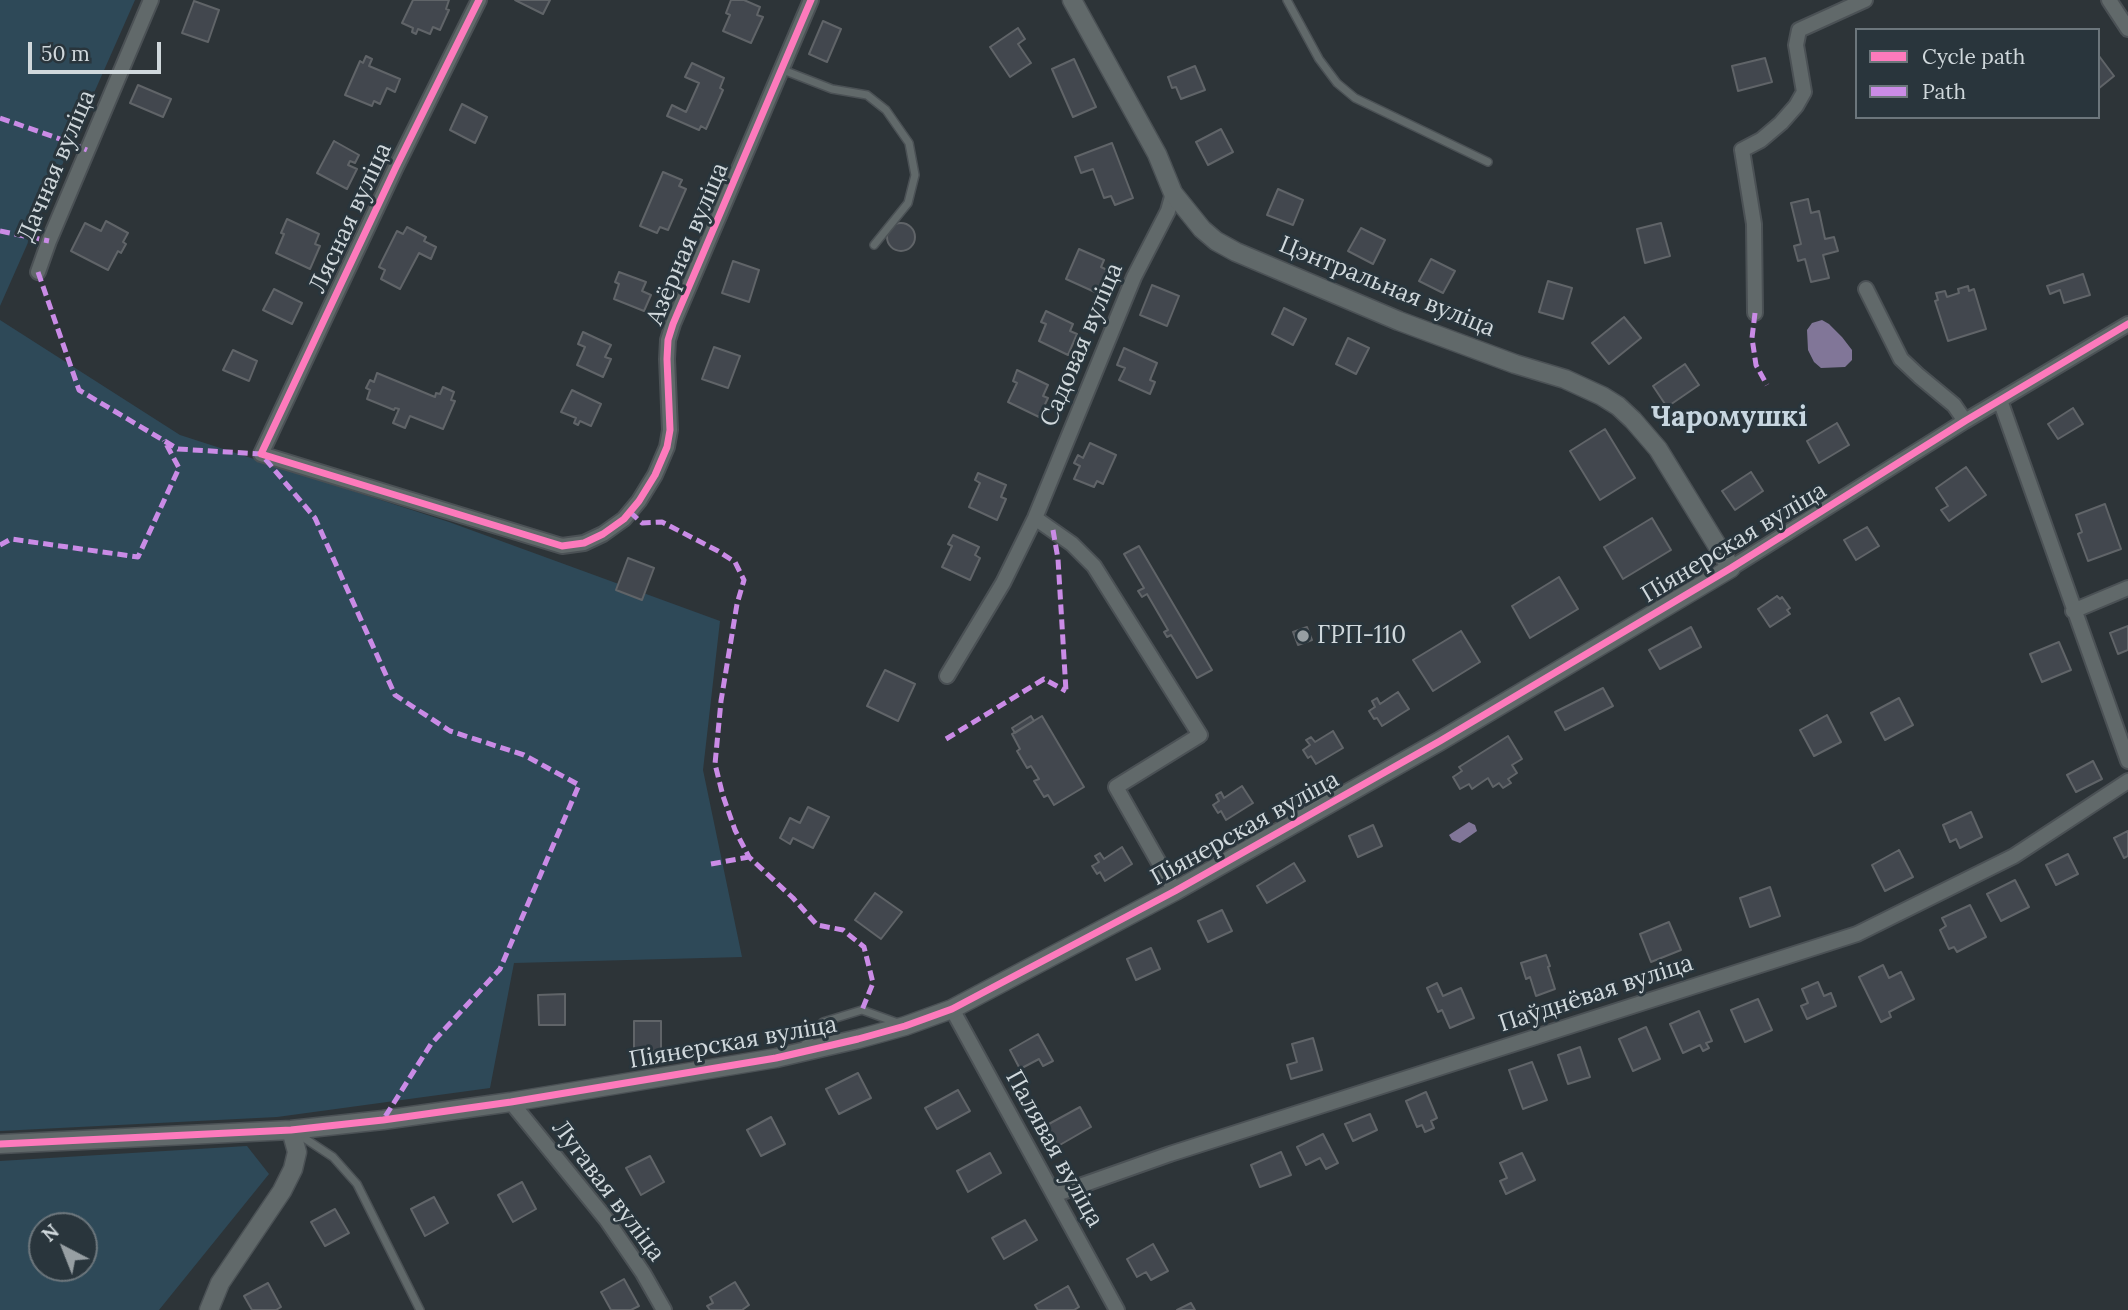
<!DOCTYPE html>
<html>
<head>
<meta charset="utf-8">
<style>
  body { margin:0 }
  #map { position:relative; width:2128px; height:1310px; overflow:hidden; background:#2d3438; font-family:Lora,serif }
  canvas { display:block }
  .legend { position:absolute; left:1855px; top:28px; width:245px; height:91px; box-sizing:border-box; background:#29353c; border:2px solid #6c767c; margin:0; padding:9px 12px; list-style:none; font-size:21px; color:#d0d8dc }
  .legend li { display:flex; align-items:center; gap:14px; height:35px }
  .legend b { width:35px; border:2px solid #6c767c }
  .north { position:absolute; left:28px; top:1212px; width:70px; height:70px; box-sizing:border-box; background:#29353c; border:2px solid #6c767c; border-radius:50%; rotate:318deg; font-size:19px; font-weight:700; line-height:28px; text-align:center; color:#d0d8dc }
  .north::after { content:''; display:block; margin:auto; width:24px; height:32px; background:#979fa3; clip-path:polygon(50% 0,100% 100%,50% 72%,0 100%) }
  .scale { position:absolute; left:28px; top:42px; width:133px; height:32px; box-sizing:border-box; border:4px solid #d0d8dc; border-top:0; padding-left:9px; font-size:21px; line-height:24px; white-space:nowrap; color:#d0d8dc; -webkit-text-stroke:5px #29353c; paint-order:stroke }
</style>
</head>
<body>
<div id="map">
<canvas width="2128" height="1310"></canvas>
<ul class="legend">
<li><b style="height:9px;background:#fd7abc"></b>Cycle path</li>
<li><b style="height:9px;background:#ca8be6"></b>Path</li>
</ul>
<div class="north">N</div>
<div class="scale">50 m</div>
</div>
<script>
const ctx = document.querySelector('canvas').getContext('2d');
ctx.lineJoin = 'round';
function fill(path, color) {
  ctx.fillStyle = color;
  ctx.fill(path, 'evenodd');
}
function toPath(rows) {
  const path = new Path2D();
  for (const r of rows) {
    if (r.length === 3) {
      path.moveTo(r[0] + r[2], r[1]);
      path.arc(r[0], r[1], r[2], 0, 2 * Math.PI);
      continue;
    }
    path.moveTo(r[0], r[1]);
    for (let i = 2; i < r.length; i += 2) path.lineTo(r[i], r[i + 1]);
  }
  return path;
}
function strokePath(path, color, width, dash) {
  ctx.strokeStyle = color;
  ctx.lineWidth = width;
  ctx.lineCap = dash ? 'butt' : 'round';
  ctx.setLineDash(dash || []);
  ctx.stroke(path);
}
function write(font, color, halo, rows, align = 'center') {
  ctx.font = font + ' Lora,serif';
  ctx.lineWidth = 6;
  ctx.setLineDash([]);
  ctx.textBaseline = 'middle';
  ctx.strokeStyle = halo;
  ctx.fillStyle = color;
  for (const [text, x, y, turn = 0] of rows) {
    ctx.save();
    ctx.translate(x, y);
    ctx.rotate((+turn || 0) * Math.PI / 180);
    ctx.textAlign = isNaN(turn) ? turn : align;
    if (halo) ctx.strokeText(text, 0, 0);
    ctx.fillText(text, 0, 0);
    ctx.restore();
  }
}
fill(toPath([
  [0,0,135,0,0,306],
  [0,320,180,435,449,522,720,621,703,770,742,957,514,963,490,1088,277,1117,0,1131],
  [247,1146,269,1174,159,1310,0,1310,0,1161],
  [84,1226,84,1268,42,1268,42,1226]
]), '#2e4958');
fill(toPath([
  [1822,320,1829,324,1842,337,1852,350,1852,360,1845,367,1821,368,1814,362,1808,350,1807,330,1812,323],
  [1469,822,1475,825,1477,831,1460,843,1452,840,1449,835]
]), '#817698');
const building = toPath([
  [413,0,449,0,446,9,449,10,440,30,433,27,430,34,418,29,416,34,412,32,413,28,402,23,413,0],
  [515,0,550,0,543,14,515,0],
  [731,0,744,0,760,7,757,15,763,17,751,43,723,31,730,15,726,13,731,0],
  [194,1,219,10,208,42,182,33,194,1],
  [823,21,841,29,827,62,809,54,823,21],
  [1018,28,1025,39,1018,44,1031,63,1010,77,990,47,1018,28],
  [366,56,372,59,369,66,400,79,395,92,387,88,380,104,374,101,372,106,345,95,360,61,363,63,366,56],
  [2099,56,2114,76,2098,89,2098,57,2099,56],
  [1765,58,1772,82,1738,91,1732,66,1765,58],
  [1074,59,1096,107,1073,117,1052,69,1074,59],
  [692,63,724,78,720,88,723,90,706,129,701,126,699,130,667,116,672,105,686,112,699,83,685,77,692,63],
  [1195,66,1205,90,1181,99,1176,87,1172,88,1168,77,1195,66],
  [138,85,171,99,163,117,130,103,138,85],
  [462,104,487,117,475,143,450,130,462,104],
  [1221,129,1233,152,1208,165,1196,142,1221,129],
  [334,141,359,155,355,163,350,161,348,165,357,169,347,189,317,173,334,141],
  [1112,143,1133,198,1115,205,1111,196,1104,198,1093,169,1081,173,1075,157,1112,143],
  [663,172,682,180,679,186,686,189,668,230,660,227,657,233,640,226,663,172],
  [1278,189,1303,200,1293,225,1267,215,1278,189],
  [1808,199,1811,213,1819,211,1825,239,1834,237,1838,251,1823,255,1829,278,1811,282,1805,259,1798,261,1794,246,1801,244,1791,203,1808,199],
  [287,219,319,234,315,244,320,246,310,269,276,253,284,234,281,233,287,219],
  [106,221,128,233,123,242,126,244,121,253,118,251,108,270,71,251,85,223,101,231,106,221],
  [1661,223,1670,256,1645,263,1637,229,1661,223],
  [901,237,14],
  [407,227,426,237,424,241,436,247,431,259,419,253,400,289,381,279,385,270,379,267,397,231,403,234,407,227],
  [1361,228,1385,240,1373,264,1348,251,1361,228],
  [1079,249,1104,260,1101,267,1107,270,1097,293,1066,279,1079,249],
  [1431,259,1455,271,1443,293,1419,281,1431,259],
  [733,261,759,270,749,302,722,293,733,261],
  [619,272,646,282,642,291,651,295,644,311,614,299,619,284,615,282,619,272],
  [2083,274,2090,295,2064,303,2060,290,2050,294,2047,286,2083,274],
  [1548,281,1572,288,1563,319,1539,312,1548,281],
  [1152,285,1179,296,1167,326,1140,315,1152,285],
  [1968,286,1969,291,1974,289,1986,329,1948,341,1935,301,1938,300,1936,293,1945,291,1947,297,1959,293,1958,289,1968,286],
  [274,289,302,303,292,324,263,310,274,289],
  [1284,308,1306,319,1293,345,1272,334,1284,308],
  [1046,311,1073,324,1070,331,1077,334,1068,355,1039,341,1046,324,1041,322,1046,311],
  [1624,317,1641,338,1609,364,1592,343,1624,317],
  [583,332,611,345,605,357,611,359,603,377,577,365,585,347,578,344,583,332],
  [1348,338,1369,348,1356,374,1336,364,1348,338],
  [714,347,740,356,728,388,702,379,714,347],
  [1124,348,1157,363,1150,380,1155,382,1150,394,1119,380,1125,368,1117,365,1124,348],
  [233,350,257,361,249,381,223,370,233,350],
  [1685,364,1699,385,1667,407,1653,386,1685,364],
  [1017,370,1048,385,1043,396,1048,398,1039,417,1008,402,1017,383,1013,381,1017,370],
  [377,373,435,397,436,393,440,394,443,387,454,392,451,400,455,401,443,429,410,416,405,428,393,423,399,409,395,408,394,410,367,399,370,390,366,388,370,380,374,382,377,373],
  [572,390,601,404,591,426,580,421,578,425,574,423,576,418,561,412,572,390],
  [2073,408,2083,424,2058,439,2048,424,2073,408],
  [1837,423,1849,445,1819,463,1807,441,1837,423],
  [1605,429,1635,478,1600,500,1570,451,1605,429],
  [1090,443,1116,455,1103,484,1097,481,1094,487,1074,479,1080,466,1074,463,1078,455,1083,458,1090,443],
  [1966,467,1986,495,1949,521,1941,510,1948,506,1936,488,1966,467],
  [1751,472,1763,491,1735,510,1722,491,1751,472],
  [978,473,1006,485,1001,497,1006,499,997,520,969,507,980,483,975,480,978,473],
  [2105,504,2121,549,2088,561,2078,534,2082,532,2076,515,2105,504],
  [1652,518,1671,550,1623,579,1604,547,1652,518],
  [1867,527,1879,546,1856,560,1844,540,1867,527],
  [953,535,979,547,975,555,980,558,970,580,942,567,952,546,948,544,953,535],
  [1139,546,1212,670,1197,678,1171,635,1167,637,1164,632,1168,630,1147,594,1142,597,1138,591,1144,588,1124,554,1139,546],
  [628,558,654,568,642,600,616,590,628,558],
  [1559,577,1578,609,1530,638,1512,606,1559,577],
  [1777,596,1780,599,1782,597,1790,608,1787,610,1790,614,1770,627,1758,609,1777,596],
  [2128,626,2128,650,2118,654,2110,633,2128,626],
  [1307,627,1312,640,1298,645,1293,632,1307,627],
  [1691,627,1701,647,1660,669,1649,650,1691,627],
  [1461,631,1480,662,1433,691,1413,660,1461,631],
  [2059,642,2071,670,2042,682,2030,654,2059,642],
  [885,670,915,684,898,721,867,706,885,670],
  [1603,688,1613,706,1565,730,1555,712,1603,688],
  [1398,692,1409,709,1382,726,1377,718,1374,719,1369,711,1375,707,1372,701,1377,698,1380,704,1398,692],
  [1899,698,1913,725,1885,740,1871,713,1899,698],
  [1827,715,1841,742,1814,756,1800,730,1827,715],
  [1031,716,1034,721,1015,733,1012,728,1031,716],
  [1042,716,1084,787,1054,805,1048,795,1044,797,1034,781,1039,779,1031,766,1027,768,1017,751,1020,749,1012,734,1042,716],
  [1333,731,1343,748,1316,764,1311,756,1308,758,1303,750,1310,745,1306,740,1311,737,1315,742,1333,731],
  [1508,736,1522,759,1512,765,1517,773,1508,779,1511,783,1503,788,1499,783,1493,787,1488,778,1472,789,1469,784,1460,789,1453,777,1462,771,1459,767,1508,736],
  [2093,761,2102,779,2076,792,2067,775,2093,761],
  [1242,786,1253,803,1226,820,1221,811,1218,813,1213,805,1219,801,1216,795,1221,792,1224,798,1242,786],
  [808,807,829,817,813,848,793,838,790,844,780,838,790,818,800,823,808,807],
  [1971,812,1982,837,1960,848,1956,839,1950,842,1943,825,1971,812],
  [1373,825,1382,846,1358,857,1349,836,1373,825],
  [2128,831,2128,856,2124,858,2114,838,2128,831],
  [1122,847,1132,864,1105,881,1100,872,1097,874,1092,866,1099,862,1095,856,1100,853,1104,859,1122,847],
  [1899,850,1913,877,1885,891,1872,865,1899,850],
  [2068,854,2078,874,2056,885,2046,865,2068,854],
  [1294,863,1305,881,1267,903,1257,886,1294,863],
  [2015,880,2029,907,2001,921,1987,894,2015,880],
  [1770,887,1780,916,1750,927,1740,898,1770,887],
  [875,893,902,912,881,939,855,920,875,893],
  [1970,905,1986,937,1957,952,1954,947,1949,949,1940,930,1946,926,1942,918,1970,905],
  [1222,910,1232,931,1208,942,1198,921,1222,910],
  [1669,922,1681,950,1651,962,1640,934,1669,922],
  [1151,948,1160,969,1136,980,1127,959,1151,948],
  [1546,955,1550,966,1548,967,1555,989,1536,996,1530,977,1526,979,1521,963,1546,955],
  [1883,965,1889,978,1901,972,1914,999,1889,1012,1891,1017,1881,1022,1859,977,1883,965],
  [1818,982,1824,996,1831,993,1836,1006,1807,1019,1801,1006,1808,1003,1802,989,1818,982],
  [1437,983,1443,996,1461,988,1474,1018,1450,1028,1442,1010,1438,1012,1427,988,1437,983],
  [565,994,565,1025,539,1025,538,995,565,994],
  [1758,999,1772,1030,1745,1042,1731,1010,1758,999],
  [1699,1011,1712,1041,1706,1043,1709,1048,1703,1051,1700,1045,1683,1053,1670,1024,1699,1011],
  [634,1021,661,1021,661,1051,634,1052,634,1021],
  [1646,1027,1660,1059,1633,1071,1619,1039,1646,1027],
  [1038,1034,1053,1061,1043,1066,1039,1059,1020,1069,1010,1050,1038,1034],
  [1313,1038,1322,1070,1291,1079,1287,1065,1297,1062,1292,1044,1313,1038],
  [1580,1047,1590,1077,1568,1084,1558,1055,1580,1047],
  [1532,1062,1547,1100,1523,1109,1509,1070,1532,1062],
  [858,1073,871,1098,839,1114,826,1089,858,1073],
  [958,1090,970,1111,937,1129,925,1108,958,1090],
  [1426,1092,1437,1118,1431,1121,1434,1128,1425,1132,1422,1125,1417,1127,1406,1101,1426,1092],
  [1080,1107,1091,1127,1058,1146,1047,1125,1080,1107],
  [1370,1114,1377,1130,1353,1141,1345,1124,1370,1114],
  [771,1117,785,1144,761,1156,747,1130,771,1117],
  [1323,1134,1338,1163,1326,1169,1320,1158,1306,1165,1297,1147,1323,1134],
  [1281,1152,1291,1175,1260,1187,1251,1165,1281,1152],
  [990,1153,1001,1173,968,1192,957,1171,990,1153],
  [1522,1153,1535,1180,1506,1194,1500,1181,1507,1178,1500,1163,1522,1153],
  [650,1156,664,1182,641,1195,626,1168,650,1156],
  [522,1182,536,1209,513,1222,498,1195,522,1182],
  [434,1197,448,1223,425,1236,411,1209,434,1197],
  [335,1209,349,1233,325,1246,311,1222,335,1209],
  [1025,1220,1037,1240,1004,1259,992,1238,1025,1220],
  [1153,1244,1168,1271,1151,1280,1146,1272,1137,1277,1127,1259,1153,1244],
  [624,1279,639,1306,631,1310,611,1310,601,1292,624,1279],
  [735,1282,749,1305,742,1310,710,1310,707,1306,713,1303,710,1297,735,1282],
  [268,1283,281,1307,276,1310,252,1310,244,1296,268,1283],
  [1068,1286,1079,1307,1074,1310,1038,1310,1035,1305,1068,1286],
  [1191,1303,1195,1310,1177,1310,1191,1303]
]);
fill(building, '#42474e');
strokePath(building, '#606468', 2);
const service = toPath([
  [1287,0,1319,59,1337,83,1355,98,1488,162],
  [783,70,832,89,867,95,886,110,909,143,915,175,908,203,874,245],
  [801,1049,823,1022,862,1010,898,1023],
  [295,1132,333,1157,357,1184,420,1310]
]);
const minor = toPath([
  [479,0,396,167,261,454,562,546,584,543,603,534,624,519,639,501,655,475,667,447,670,430,667,359,668,340,673,324,811,0],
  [2109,0,2128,29],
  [38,272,49,241,151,0],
  [1866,289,1901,359,1919,376,1954,405,1965,421],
  [1755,313,1754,224,1742,150,1761,140,1781,123,1796,106,1804,92,1796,45,1799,30,1865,0],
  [2000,400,2128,761],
  [1035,518,1072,544,1094,566,1200,735,1116,787,1175,891],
  [1731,568,1965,421,2128,324],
  [2073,611,2128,588],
  [947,676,1003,583,1035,518,1134,277,1168,211,1173,193],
  [952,1009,1117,1310],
  [511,1102,606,1219,643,1273,664,1310],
  [1054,1195,1170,1154,1857,934,2014,856,2128,781]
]);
const tertiary = toPath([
  [0,1144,291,1130,383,1120,511,1102,776,1058,858,1039,905,1026,952,1009,1175,891,1440,741,1731,568,1658,449,1633,420,1618,406,1602,396,1565,379,1515,364,1399,321,1236,252,1216,241,1202,229,1173,193,1157,154,1072,0],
  [209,1310,220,1283,282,1191,293,1169,297,1152,291,1130]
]);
strokePath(service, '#4b5155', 10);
strokePath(minor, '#4b5155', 18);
strokePath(tertiary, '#4b5155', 21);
strokePath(service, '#61696a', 7);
strokePath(minor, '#61696a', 14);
strokePath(tertiary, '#61696a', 18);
strokePath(toPath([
  [0,118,63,140,87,150],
  [0,231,49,241],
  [38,272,79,390,178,449,261,454,315,518,395,695,450,731,524,755,579,785,500,969,431,1044,383,1120],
  [1755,313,1752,338,1756,365,1767,385],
  [630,512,642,523,662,522,718,551,735,562,744,580,737,604,721,701,715,764,723,796,735,830,749,857,793,898,817,925,843,930,864,947,873,983,862,1010],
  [1053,530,1058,559,1066,691],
  [0,545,11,539,138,557,179,468,164,440],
  [946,739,1044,679,1066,691],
  [711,864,749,857]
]), '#ca8be6', 5, [10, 5]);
strokePath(toPath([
  [479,0,396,167,261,454,562,546,584,543,603,534,624,519,639,501,655,475,667,447,670,430,667,359,668,340,673,324,811,0],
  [0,1144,291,1130,383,1120,511,1102,776,1058,858,1039,905,1026,952,1009,1175,891,1440,741,1731,568,1965,421,2128,324]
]), '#fd7abc', 7);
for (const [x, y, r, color] of [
  [1303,636,7,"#979fa3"]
]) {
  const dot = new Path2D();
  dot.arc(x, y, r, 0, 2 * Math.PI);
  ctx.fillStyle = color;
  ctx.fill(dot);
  strokePath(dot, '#29353c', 2.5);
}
write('24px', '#d0d8dc', '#29353c', [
  ["Дачная вуліца",57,166,-67],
  ["Лясная вуліца",351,218,-65],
  ["Азёрная вуліца",688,244,-67],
  ["Цэнтральная вуліца",1387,287,22],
  ["Садовая вуліца",1082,345,-67],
  ["Піянерская вуліца",1734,543,-31],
  ["Піянерская вуліца",1245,829,-29],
  ["Паўднёвая вуліца",1596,994,-18],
  ["Піянерская вуліца",733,1043,-10],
  ["Палявая вуліца",1054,1149,61],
  ["Лугавая вуліца",608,1191,53]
]);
write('24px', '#d0d8dc', '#29353c', [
  ["ГРП-110",1317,636]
], 'left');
write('bold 28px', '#c7d6e0', '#29353c', [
  ["Чаромушкі",1729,418]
]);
</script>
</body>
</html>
